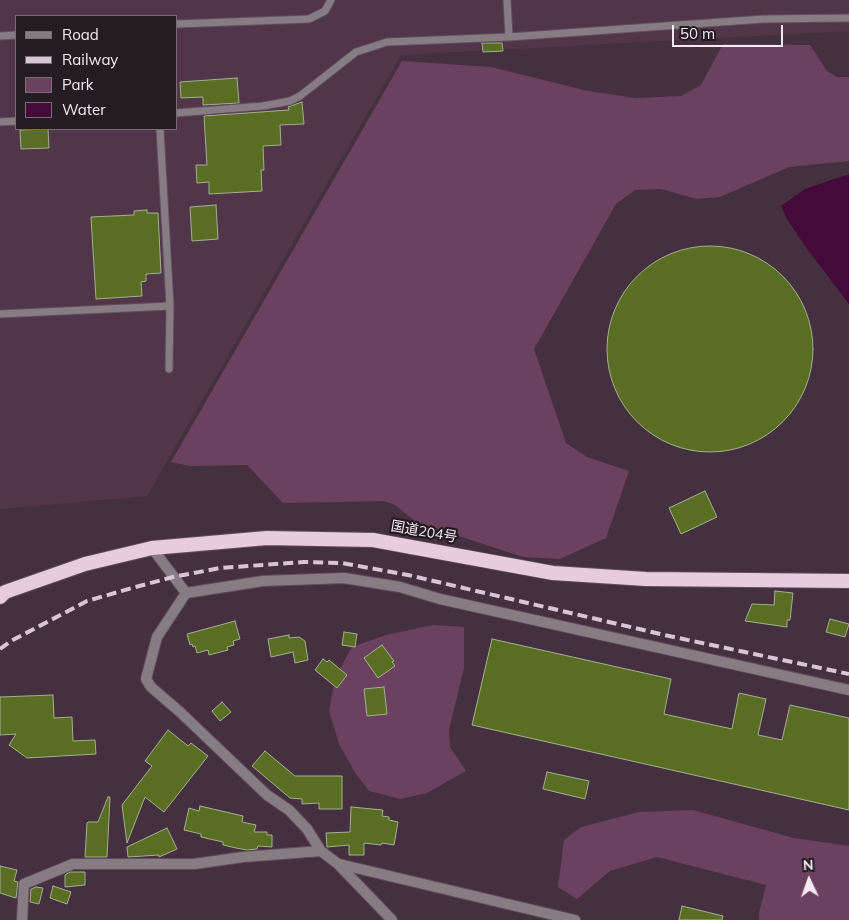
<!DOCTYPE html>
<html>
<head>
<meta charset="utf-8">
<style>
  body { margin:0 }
  #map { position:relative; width:849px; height:920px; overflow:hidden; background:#45303f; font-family:Mulish,sans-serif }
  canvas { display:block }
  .legend { position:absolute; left:15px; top:15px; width:162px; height:115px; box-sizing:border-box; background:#251b22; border:1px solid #796d76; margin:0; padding:6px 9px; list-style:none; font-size:15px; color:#f7e9f3 }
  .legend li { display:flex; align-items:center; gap:10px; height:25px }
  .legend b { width:25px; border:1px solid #796d76 }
  .north { position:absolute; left:784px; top:855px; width:50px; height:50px; -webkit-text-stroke:4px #251b22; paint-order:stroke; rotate:357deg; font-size:14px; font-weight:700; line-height:20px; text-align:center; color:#f7e9f3 }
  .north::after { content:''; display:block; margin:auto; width:18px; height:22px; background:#f7e9f3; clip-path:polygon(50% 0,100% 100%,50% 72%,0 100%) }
  .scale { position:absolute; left:672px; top:25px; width:111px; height:22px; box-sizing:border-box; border:2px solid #f7e9f3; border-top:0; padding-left:6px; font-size:15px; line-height:18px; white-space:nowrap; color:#f7e9f3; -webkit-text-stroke:4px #251b22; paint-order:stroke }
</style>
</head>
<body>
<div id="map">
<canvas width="849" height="920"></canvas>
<ul class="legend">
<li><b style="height:6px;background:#877c84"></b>Road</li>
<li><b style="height:6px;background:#d6c7d2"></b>Railway</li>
<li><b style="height:14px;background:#6a425f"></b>Park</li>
<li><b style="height:14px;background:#440a39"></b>Water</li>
</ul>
<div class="north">N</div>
<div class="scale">50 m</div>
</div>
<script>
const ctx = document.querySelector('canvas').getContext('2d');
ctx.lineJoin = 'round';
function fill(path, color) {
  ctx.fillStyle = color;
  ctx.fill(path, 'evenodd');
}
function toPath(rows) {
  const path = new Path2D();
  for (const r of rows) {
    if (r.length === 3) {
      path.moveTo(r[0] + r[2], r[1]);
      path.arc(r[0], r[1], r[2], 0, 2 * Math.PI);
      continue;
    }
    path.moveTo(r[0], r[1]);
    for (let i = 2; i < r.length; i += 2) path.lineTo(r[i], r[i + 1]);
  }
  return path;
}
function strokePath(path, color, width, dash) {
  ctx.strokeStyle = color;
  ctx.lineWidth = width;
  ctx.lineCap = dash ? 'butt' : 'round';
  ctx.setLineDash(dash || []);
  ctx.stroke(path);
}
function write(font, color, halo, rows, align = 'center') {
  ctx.font = font + ' Mulish,"Noto Sans JP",sans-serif';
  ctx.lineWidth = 4.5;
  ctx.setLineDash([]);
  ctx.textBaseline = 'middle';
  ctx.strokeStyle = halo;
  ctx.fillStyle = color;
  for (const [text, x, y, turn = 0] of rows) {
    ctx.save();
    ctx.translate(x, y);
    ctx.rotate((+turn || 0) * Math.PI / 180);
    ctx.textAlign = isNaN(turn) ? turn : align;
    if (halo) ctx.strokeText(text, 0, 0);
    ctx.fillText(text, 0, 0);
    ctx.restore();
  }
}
fill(toPath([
  [0,0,849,0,849,31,401,55,147,496,0,509],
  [16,16,176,16,176,129,16,129]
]), '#51364a');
fill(toPath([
  [723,44,810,45,827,71,837,77,849,77,849,161,789,167,720,197,697,199,661,189,635,190,616,204,534,349,566,443,587,457,629,471,606,538,560,559,523,557,416,522,395,505,384,501,283,503,247,465,190,466,171,462,402,61,491,67,588,91,635,98,681,96,701,85],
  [433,625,464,627,464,668,449,730,450,747,466,771,427,793,400,799,369,791,356,774,339,744,329,710,336,676,352,647,386,635],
  [693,810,794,838,849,846,849,920,759,920,759,913,766,885,657,857,610,871,577,899,558,887,564,840,581,827,639,812]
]), '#6a425f');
fill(toPath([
  [849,174,849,304,805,246,787,219,781,206,805,189]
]), '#440a39');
const building = toPath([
  [482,43,502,43,503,51,483,52,482,43],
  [237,78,239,103,203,105,203,97,181,98,180,82,237,78],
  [302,102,304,124,280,125,281,145,263,146,264,170,261,170,262,191,209,194,209,182,197,183,196,165,207,165,204,116,289,110,288,107,302,102],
  [48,129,49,148,21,149,20,130,48,129],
  [216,205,218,239,192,241,190,207,216,205],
  [147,210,147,213,158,213,161,273,146,274,146,281,141,282,142,296,96,299,91,217,134,215,134,211,147,210],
  [710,349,103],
  [705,491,717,517,681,534,669,508,705,491],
  [775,591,793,593,790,620,787,620,787,627,745,621,752,604,774,605,775,591],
  [830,619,849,624,845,637,826,632,830,619],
  [235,621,240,639,233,641,234,645,227,647,228,650,209,655,208,650,197,653,195,646,193,647,192,644,190,645,187,634,235,621],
  [344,632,357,634,355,647,342,645,344,632],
  [289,635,289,638,299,637,305,641,308,660,295,663,293,652,271,657,268,639,289,635],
  [492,639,671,679,664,714,732,729,739,693,766,699,758,735,782,740,790,705,849,718,849,810,472,725,492,639],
  [382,645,394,661,392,662,395,666,378,678,364,658,382,645],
  [323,659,327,662,329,660,347,675,337,688,315,670,323,659],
  [384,687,387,714,367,716,364,689,384,687],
  [53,695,54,718,72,717,73,741,95,740,96,754,27,758,9,745,16,734,0,735,0,697,53,695],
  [222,702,231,712,220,721,212,711,222,702],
  [168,730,188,746,191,743,208,756,164,812,145,797,127,843,122,805,152,766,145,761,168,730],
  [265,751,295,776,342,776,342,809,319,809,319,803,302,804,302,799,290,798,252,766,265,751],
  [547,772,589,781,585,799,543,789,547,772],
  [108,797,110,797,107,857,85,857,87,823,88,822,98,822,108,797],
  [200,806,243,816,242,822,256,825,254,832,267,832,267,835,272,835,272,847,258,846,257,849,247,850,236,848,223,845,223,842,201,837,201,834,184,830,189,808,199,811,200,806],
  [351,807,383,810,382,816,389,817,389,820,398,822,394,845,382,843,381,845,364,843,364,855,349,855,349,845,327,847,326,833,350,832,351,807],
  [167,828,177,849,159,857,159,855,128,857,127,847,167,828],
  [0,866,17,870,14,881,18,882,16,898,0,893,0,866],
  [70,872,85,872,85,885,65,887,65,875,70,872],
  [53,886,71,892,67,904,50,898,53,886],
  [36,887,43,888,39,904,30,902,31,889,36,887],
  [682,906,723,916,722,920,679,920,682,906]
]);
fill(building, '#596e23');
strokePath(building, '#a5af94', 1);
const service = toPath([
  [507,0,509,37],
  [176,24,309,19,325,11,331,0],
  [0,36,16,35],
  [176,113,263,106,290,101,300,96,356,52,387,42,509,37,764,19,849,18],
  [0,122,16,121],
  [160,129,170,306,169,369],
  [0,314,170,306]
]);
const minor = toPath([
  [152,548,186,593],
  [339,864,575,920],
  [22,920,24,884,73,864,194,864,243,857,321,851],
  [392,920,338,864,321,851,307,829,289,810,267,795,180,712,151,687,146,679,157,637,186,593,263,581,344,578,400,587,440,599,849,690]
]);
const trunk = toPath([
  [0,597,5,592,85,564,152,548,267,538,373,540,553,573,646,579,849,581]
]);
strokePath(service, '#614e5c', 9);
strokePath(minor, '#614e5c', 12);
strokePath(trunk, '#614e5c', 16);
strokePath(service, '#877c84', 7);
strokePath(minor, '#877c84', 10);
strokePath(trunk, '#e6ccde', 14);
strokePath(toPath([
  [0,649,11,641,87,601,132,588,173,577,220,568,304,562,342,563,408,575,669,636,849,674]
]), '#d6c7d2', 4, [10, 5]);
write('14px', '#f7e9f3', '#251b22', [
  ["国道204号",424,532,10]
]);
</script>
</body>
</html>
